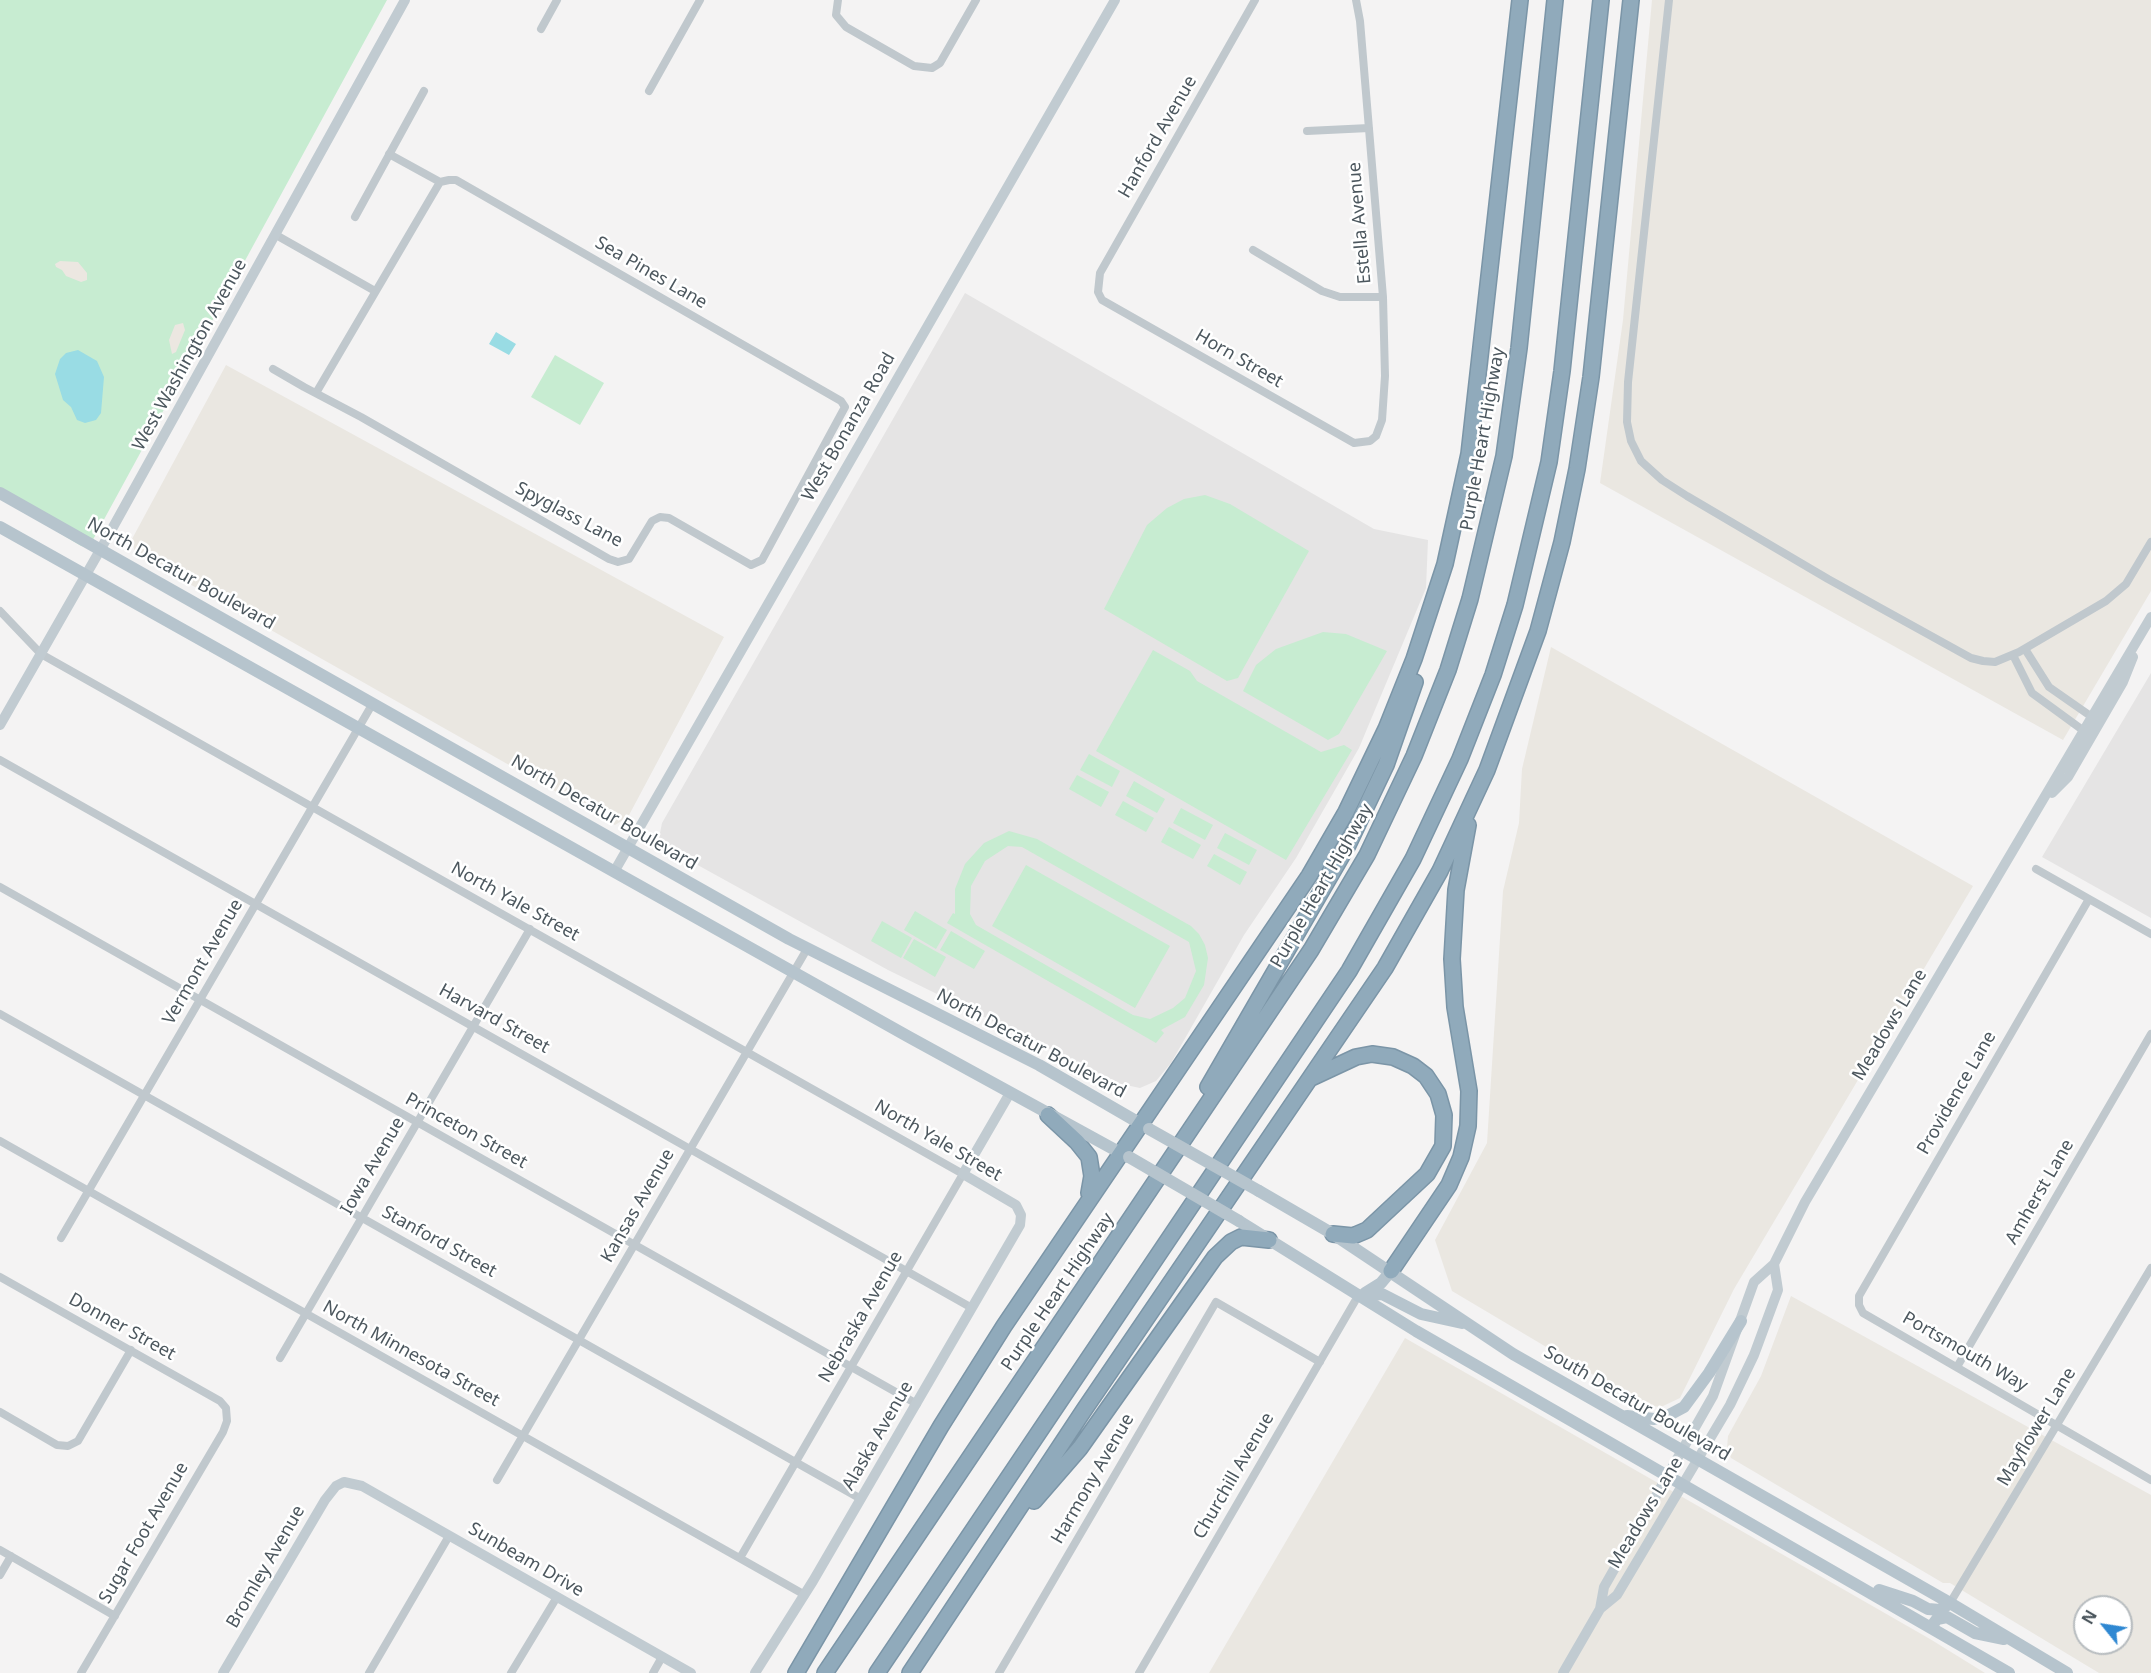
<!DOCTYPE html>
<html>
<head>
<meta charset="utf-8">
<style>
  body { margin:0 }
  #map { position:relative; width:2151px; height:1673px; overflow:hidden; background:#f4f3f3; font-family:"Noto Sans",sans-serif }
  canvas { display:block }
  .north { position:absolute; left:2073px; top:1595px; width:60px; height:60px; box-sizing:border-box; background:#fff; border:2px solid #b7bcbf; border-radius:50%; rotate:300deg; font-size:16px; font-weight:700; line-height:24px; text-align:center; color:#4c575e }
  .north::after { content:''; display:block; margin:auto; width:21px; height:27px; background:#2f88d2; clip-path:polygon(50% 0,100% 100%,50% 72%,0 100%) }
</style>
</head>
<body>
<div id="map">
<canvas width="2151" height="1673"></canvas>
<div class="north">N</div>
</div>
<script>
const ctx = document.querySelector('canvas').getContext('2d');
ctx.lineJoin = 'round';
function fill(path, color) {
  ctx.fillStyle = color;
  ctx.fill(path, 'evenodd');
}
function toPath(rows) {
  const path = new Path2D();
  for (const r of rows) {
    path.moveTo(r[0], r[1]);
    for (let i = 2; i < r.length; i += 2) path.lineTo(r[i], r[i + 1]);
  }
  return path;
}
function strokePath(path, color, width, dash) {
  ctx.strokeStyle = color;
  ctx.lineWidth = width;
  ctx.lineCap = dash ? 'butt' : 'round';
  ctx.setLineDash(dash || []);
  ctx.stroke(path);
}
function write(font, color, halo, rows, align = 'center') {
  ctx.font = font + ' "Noto Sans",sans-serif';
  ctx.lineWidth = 5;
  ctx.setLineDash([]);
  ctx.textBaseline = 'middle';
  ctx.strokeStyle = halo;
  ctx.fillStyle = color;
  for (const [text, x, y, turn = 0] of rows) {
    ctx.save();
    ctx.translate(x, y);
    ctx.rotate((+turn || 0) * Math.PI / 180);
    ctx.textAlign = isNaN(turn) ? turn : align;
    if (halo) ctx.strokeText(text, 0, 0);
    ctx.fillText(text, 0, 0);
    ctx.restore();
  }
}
fill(toPath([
  [1652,0,2151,0,2151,591,2063,740,1600,483,1623,320],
  [226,365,724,637,628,817,615,825,135,553,132,539],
  [1551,647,1973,886,1734,1289,1680,1398,1661,1407,1644,1405,1452,1291,1435,1240,1487,1143,1503,891,1519,823,1522,769],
  [1791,1296,2151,1495,2151,1673,2099,1673,1950,1583,1943,1583,1731,1458,1727,1448,1728,1436,1761,1376],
  [2085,1607,2121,1607,2121,1643,2085,1643],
  [1405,1338,1930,1639,1985,1673,1209,1673]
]), '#eae7e1');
fill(toPath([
  [965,293,1374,529,1428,540,1426,588,1359,748,1296,858,1244,935,1171,1063,1156,1081,1140,1088,1121,1084,888,970,665,847,659,838,662,823],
  [2151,673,2151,918,2042,857]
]), '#e5e4e4');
fill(toPath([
  [0,0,387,0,89,547,81,546,0,497],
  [555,355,604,383,580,425,531,397],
  [1205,495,1230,504,1309,551,1238,678,1227,681,1104,609,1147,525,1167,508,1184,499],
  [1323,632,1346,634,1387,651,1339,734,1328,740,1243,691,1256,665,1276,649],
  [1153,650,1190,671,1197,681,1321,752,1344,745,1352,750,1286,860,1096,751],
  [1089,754,1120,771,1112,787,1080,770],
  [1077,775,1109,792,1101,807,1069,789],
  [1134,781,1165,799,1157,813,1126,796],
  [1123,801,1154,818,1146,832,1115,815],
  [1181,808,1213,825,1205,840,1173,823],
  [1169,827,1201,845,1193,859,1161,842],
  [1009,831,1037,839,1191,926,1199,934,1205,945,1208,958,1204,985,1185,1017,1161,1030,1164,1033,1156,1043,947,923,953,913,955,914,955,889,965,864,984,843],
  [1008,846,1022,847,1189,942,1196,971,1185,998,1173,1008,1150,1019,1133,1015,976,925,970,914,971,886,985,861],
  [1225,833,1257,850,1249,865,1217,848],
  [1214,854,1247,872,1240,885,1207,866],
  [1026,865,1170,946,1135,1008,992,926],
  [915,911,947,930,936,949,904,930],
  [882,921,912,938,901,958,871,941],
  [951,931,985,951,974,969,940,950],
  [914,939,946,957,935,977,903,958]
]), '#c7ecd1');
fill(toPath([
  [60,261,78,262,87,273,87,280,81,282,66,276,62,270,56,267,55,264],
  [183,323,185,330,176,352,172,354,169,340,175,325]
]), '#ece7e1');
fill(toPath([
  [496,332,516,344,509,355,489,344],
  [78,350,97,361,104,377,101,413,96,420,85,423,77,420,71,407,63,400,55,374,60,359,66,353]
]), '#99dce4');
const highway = toPath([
  [1311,1078,1356,1057,1372,1054,1393,1057,1413,1066,1426,1076,1438,1094,1444,1115,1443,1146,1427,1174,1367,1230,1353,1236,1333,1234],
  [1208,1087,1348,845,1386,765,1415,682],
  [1048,1115,1077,1142,1089,1157,1092,1176,1089,1193],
  [1391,1271,1449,1185,1461,1157,1468,1126,1469,1091,1455,1007,1452,959,1456,890,1468,825],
  [1034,1501,1080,1448,1215,1257,1231,1242,1241,1237,1269,1240],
  [796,1673,941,1426,1004,1326,1309,876,1346,812,1386,729,1414,659,1445,564,1469,454,1520,0],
  [825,1673,1311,950,1367,855,1414,756,1448,670,1470,599,1504,456,1519,348,1555,0],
  [877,1673,1349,971,1413,859,1460,759,1493,675,1515,605,1549,462,1562,371,1601,0],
  [910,1673,1084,1410,1385,968,1440,871,1487,770,1538,631,1562,542,1577,469,1591,377,1631,0]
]);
strokePath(highway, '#7b95a7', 18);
strokePath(toPath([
  [838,0,836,15,846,27,914,66,932,68,940,63,976,0],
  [1255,0,1100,273,1098,292,1102,300,1354,443,1370,441,1376,436,1382,420,1385,376,1383,297,1360,21,1356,0],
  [1669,0,1628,382,1627,422,1631,441,1641,461,1662,480,1687,496,1828,579,1971,658,1983,661,1995,662,2019,652,2106,601,2126,584,2151,542],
  [541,29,557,0],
  [649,91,700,0],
  [1307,131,1369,128],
  [389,154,440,182],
  [355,217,424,91],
  [276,235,375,291],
  [1253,250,1322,291,1340,297,1383,297],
  [273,369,304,387,361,417,609,559,618,562,629,559,652,521,660,517,669,518,751,565,762,560,845,407,841,401,456,180,449,180,440,182,316,393],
  [0,611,41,654,963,1174,740,1558],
  [2025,649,2049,687,2092,717],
  [2013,655,2032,693,2084,731],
  [0,760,972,1308],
  [2036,869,2151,934],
  [0,887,917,1404],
  [2089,899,1859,1296,1859,1305,1863,1313,2151,1480],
  [0,1014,861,1499],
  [0,1141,805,1595],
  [61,1238,373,703],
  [0,1277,220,1401,226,1408,227,1421,223,1432,81,1673],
  [280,1358,530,929],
  [1957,1367,2151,1034],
  [0,1412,57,1445,68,1446,78,1441,131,1350],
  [497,1480,807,949],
  [0,1550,115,1616],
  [0,1575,11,1556],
  [1950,1603,2151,1268],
  [369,1673,449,1536],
  [511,1673,557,1597],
  [653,1673,662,1657],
  [999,1673,1216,1302,1320,1362],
  [1139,1673,1358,1296]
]), '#c0c8cd', 8);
strokePath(toPath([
  [0,725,107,538,405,0],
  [2052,793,2068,777,2123,682,2133,657],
  [614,872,1115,0],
  [1600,1609,1604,1587,1713,1396,1754,1282,1774,1264,1805,1202,2151,617],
  [223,1673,325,1500,336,1486,344,1482,362,1486,691,1673],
  [755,1673,813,1581,1020,1225,1021,1215,1016,1205,963,1174,1010,1093],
  [1563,1673,1600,1609,1617,1595,1730,1405,1754,1355,1778,1290,1774,1264]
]), '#c1cbd1', 10);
strokePath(toPath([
  [0,493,789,939,1039,1065,1148,1128],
  [0,527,909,1037,1128,1157],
  [1259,1191,1333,1234,1513,1354,1950,1603,2067,1673],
  [1239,1221,1416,1331,2009,1673],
  [1365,1293,1381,1283,1391,1271],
  [1358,1296,1382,1294,1421,1314,1462,1323],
  [1627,1416,1654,1419,1669,1415,1684,1407,1709,1373,1741,1321],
  [1879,1590,1913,1601,1928,1609,1940,1610,1950,1603],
  [1931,1627,1937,1619,1947,1617,1975,1633,2004,1639]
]), '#b6c4cd', 12);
strokePath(highway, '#90aabb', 15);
strokePath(toPath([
  [1149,1129,1259,1191],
  [1129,1157,1239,1221]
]), '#b6c4cd', 12);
write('18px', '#4c575e', '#fff', [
  ["Hanford Avenue",1158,137,-60],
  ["Estella Avenue",1360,223,-95],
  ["Sea Pines Lane",651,273,30],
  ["West Washington Avenue",190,355,-61],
  ["Horn Street",1239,359,30],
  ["West Bonanza Road",849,427,-60],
  ["Purple Heart Highway",1483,439,-80],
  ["Spyglass Lane",569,515,28],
  ["North Decatur Boulevard",181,574,29],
  ["North Decatur Boulevard",604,813,30],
  ["Purple Heart Highway",1322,886,-60],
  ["North Yale Street",515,902,29],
  ["Vermont Avenue",203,962,-60],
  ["Harvard Street",494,1019,29],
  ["Meadows Lane",1890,1025,-59],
  ["North Decatur Boulevard",1031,1044,28],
  ["Providence Lane",1957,1093,-60],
  ["Princeton Street",466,1131,29],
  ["North Yale Street",938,1141,30],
  ["Iowa Avenue",373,1166,-60],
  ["Amherst Lane",2040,1192,-60],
  ["Kansas Avenue",638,1206,-60],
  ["Stanford Street",439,1242,29],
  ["Purple Heart Highway",1058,1292,-56],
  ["Nebraska Avenue",861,1317,-60],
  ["Donner Street",122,1327,29],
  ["Portsmouth Way",1965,1352,30],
  ["North Minnesota Street",411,1354,29],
  ["South Decatur Boulevard",1637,1404,30],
  ["Mayflower Lane",2037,1427,-59],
  ["Alaska Avenue",878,1436,-60],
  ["Churchill Avenue",1234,1476,-60],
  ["Harmony Avenue",1093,1479,-60],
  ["Meadows Lane",1646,1513,-59],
  ["Sugar Foot Avenue",144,1533,-60],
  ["Sunbeam Drive",526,1560,30],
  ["Bromley Avenue",266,1567,-60]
]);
</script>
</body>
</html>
